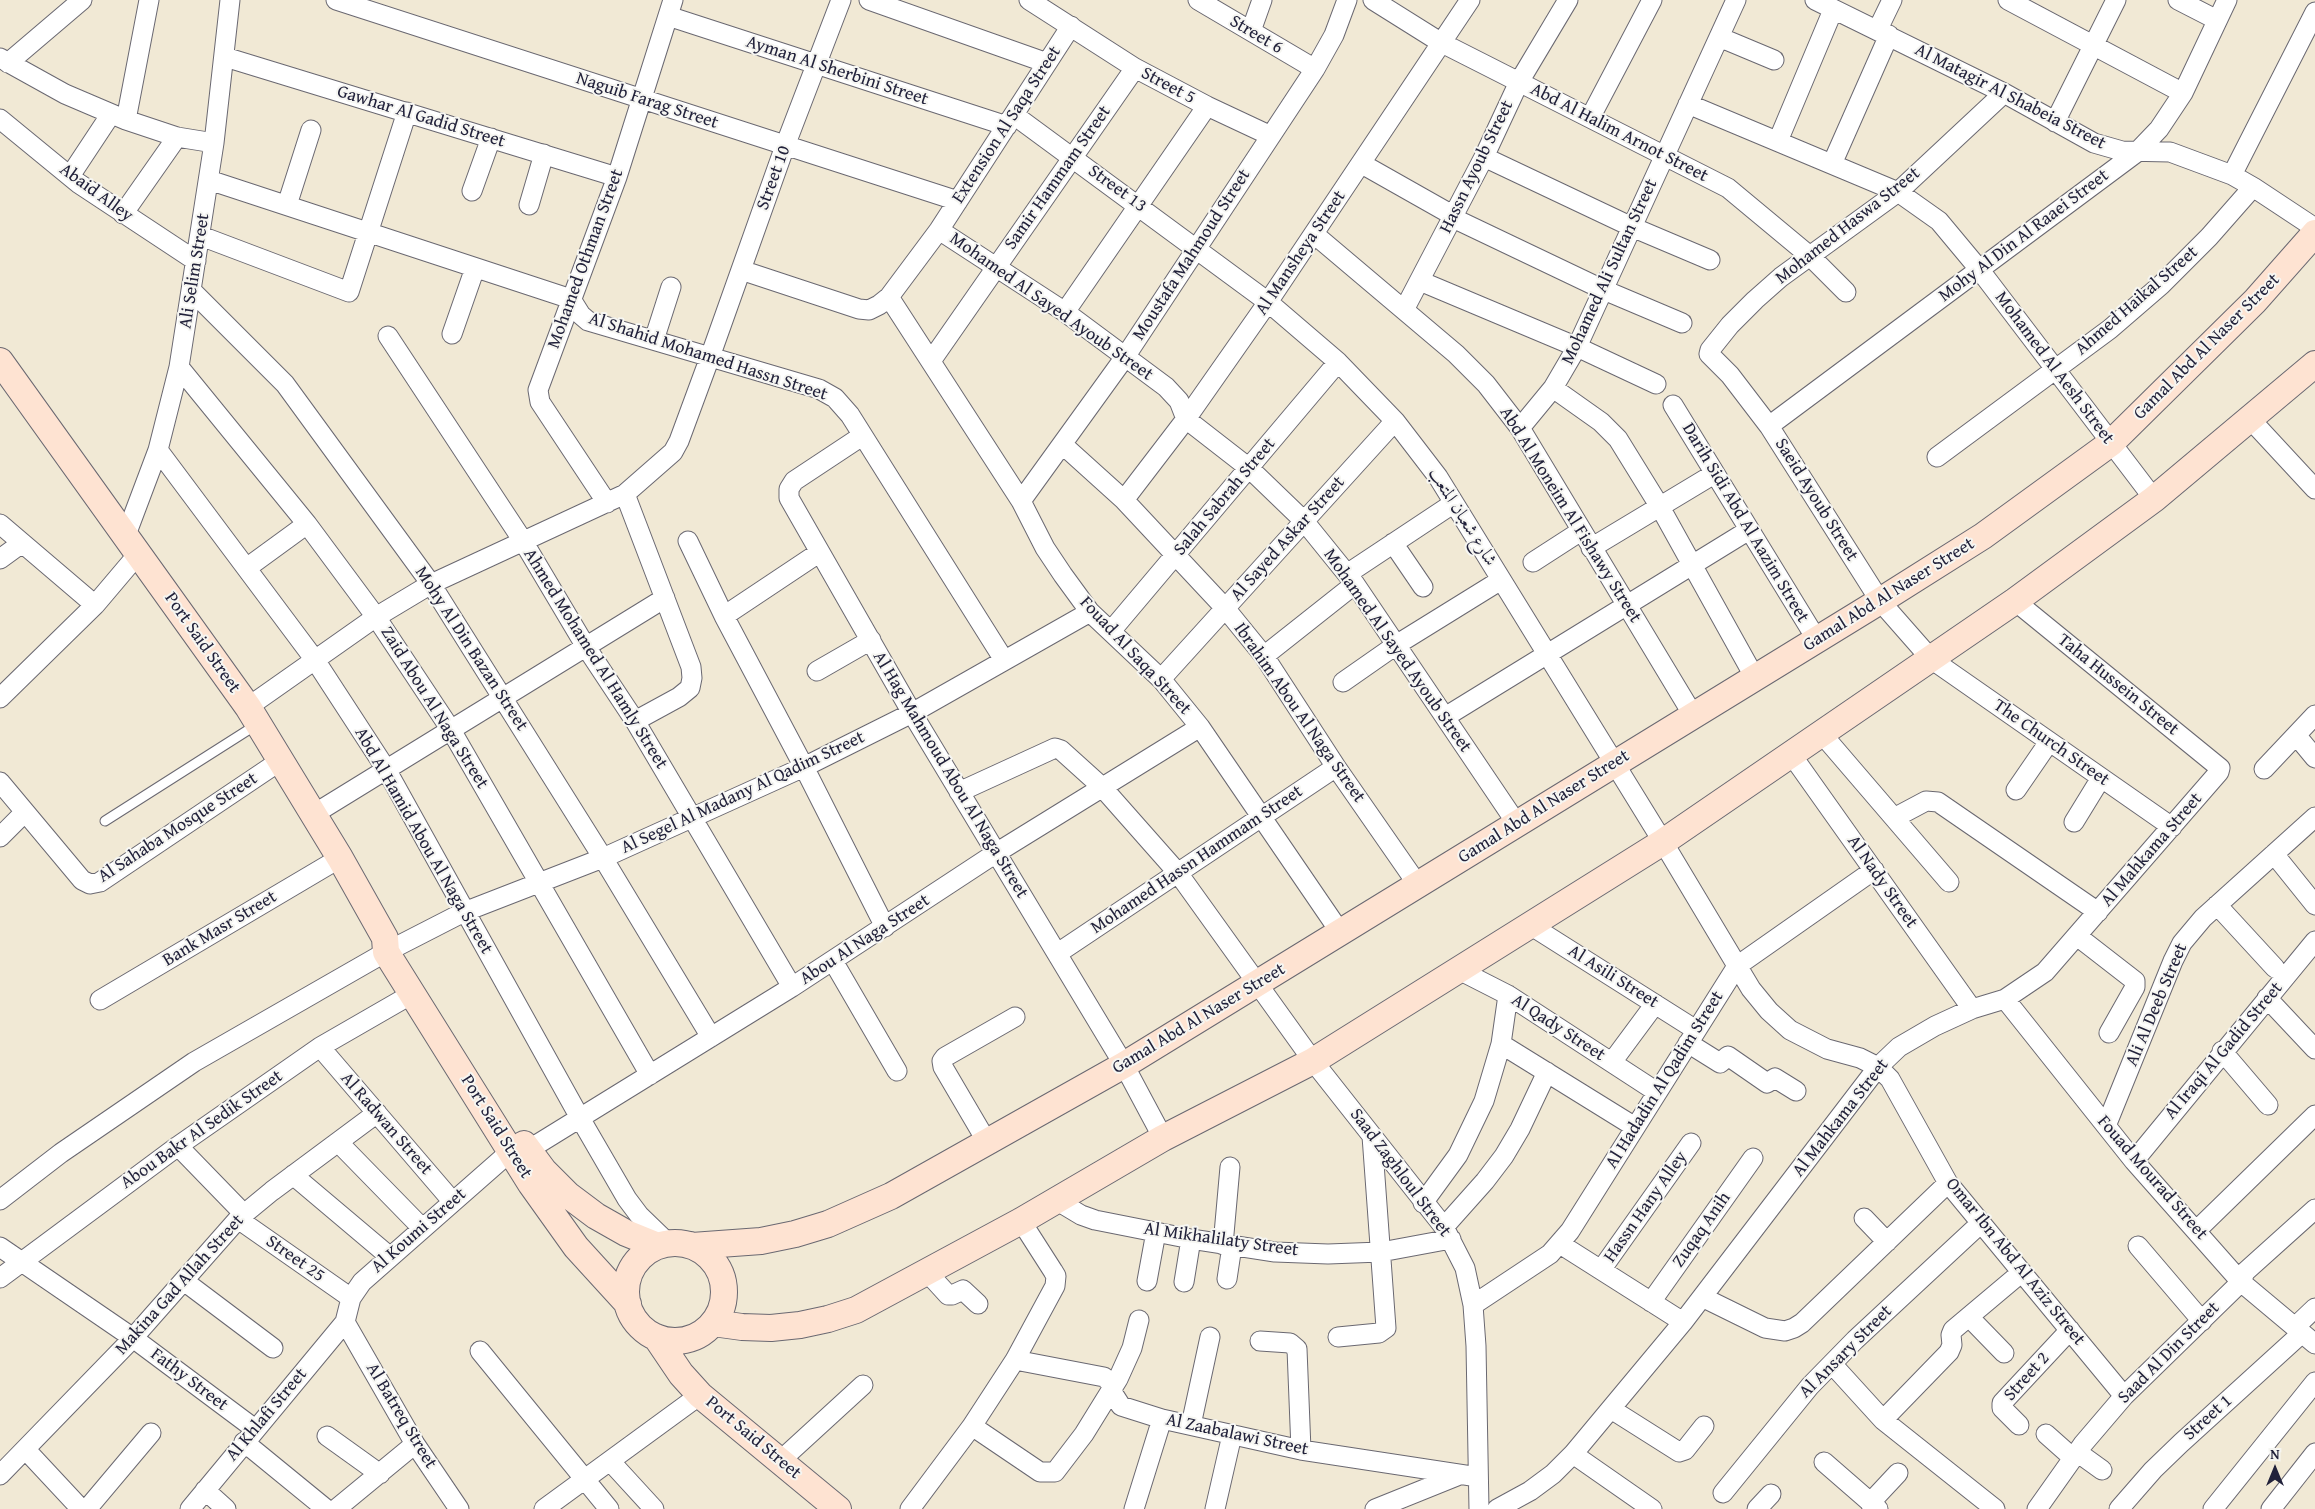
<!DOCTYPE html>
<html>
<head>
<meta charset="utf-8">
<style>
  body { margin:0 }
  #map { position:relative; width:2315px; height:1509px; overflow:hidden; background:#f1e9d5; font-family:"Gentium Book Plus",serif }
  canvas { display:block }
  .north { position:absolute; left:2250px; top:1444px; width:50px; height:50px; -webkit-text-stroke:4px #f6f6f2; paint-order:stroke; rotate:0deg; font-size:14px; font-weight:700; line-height:20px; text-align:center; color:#22223b }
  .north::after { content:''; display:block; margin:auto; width:18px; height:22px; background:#22223b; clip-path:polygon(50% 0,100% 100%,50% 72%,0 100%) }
</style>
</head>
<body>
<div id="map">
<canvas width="2315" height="1509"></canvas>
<div class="north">N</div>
</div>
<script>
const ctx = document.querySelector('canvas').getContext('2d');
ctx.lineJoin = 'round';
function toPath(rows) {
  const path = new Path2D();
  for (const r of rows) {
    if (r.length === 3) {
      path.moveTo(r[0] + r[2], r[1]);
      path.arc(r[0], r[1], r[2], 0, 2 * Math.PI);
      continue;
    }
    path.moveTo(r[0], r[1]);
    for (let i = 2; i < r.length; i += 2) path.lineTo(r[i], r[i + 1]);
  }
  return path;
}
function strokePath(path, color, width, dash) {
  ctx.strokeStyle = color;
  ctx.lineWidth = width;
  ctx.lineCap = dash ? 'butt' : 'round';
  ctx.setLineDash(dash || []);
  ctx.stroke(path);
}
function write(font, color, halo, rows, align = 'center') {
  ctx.font = font + ' "Gentium Book Plus",Amiri,serif';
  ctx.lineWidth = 4;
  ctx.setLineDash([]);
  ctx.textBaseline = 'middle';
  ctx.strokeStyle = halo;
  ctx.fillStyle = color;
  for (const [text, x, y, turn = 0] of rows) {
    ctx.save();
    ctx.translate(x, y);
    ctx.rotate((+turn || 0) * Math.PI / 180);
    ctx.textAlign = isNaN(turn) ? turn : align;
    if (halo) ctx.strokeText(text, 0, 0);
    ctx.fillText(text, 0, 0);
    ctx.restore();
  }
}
const lane = toPath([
  [105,821,256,725]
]);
const street = toPath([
  [336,0,958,201],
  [869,0,1047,63],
  [1029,0,1135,68,1207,106,1271,136],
  [1198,0,1315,69],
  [1373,0,1440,42,1728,188,1811,257,1846,292],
  [1815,0,2004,93,2094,143,2122,151,2170,152,2232,175,2253,187,2315,228],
  [2008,0,2183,93],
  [2178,0,2217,20],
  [668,16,1007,126],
  [1878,29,1892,0],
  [1251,31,1262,0],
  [1719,37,1774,60],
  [225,57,617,177],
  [0,58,65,94,126,120,177,137,214,143],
  [8,63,82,0],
  [2004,93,1898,192,1781,277,1755,300,1730,325,1710,350,1709,354,1730,375,1769,426,1880,601,1931,659,2172,827],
  [1688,104,1898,192,1939,221,1979,269,2154,499],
  [1014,115,1268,302,1338,362,1395,421,1438,477,1663,842,1751,989,1769,1011,1790,1030,1827,1049,1860,1058,1878,1067,1890,1079,1948,1183,2124,1396],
  [1590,118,1652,0],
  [0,119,78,183,196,261],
  [126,120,149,0],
  [2055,122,2116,0],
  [1778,141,1833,10],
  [1484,157,1632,227,1710,260],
  [1362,164,1454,216],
  [1832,164,1889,35],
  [2232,175,2315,12],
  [70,176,111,114],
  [209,180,571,299,581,315,588,321,819,389,835,398,850,415,1004,660],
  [472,191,491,138],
  [287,205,311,130],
  [529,205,544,154],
  [123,214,177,137],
  [1453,218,1604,290,1682,323],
  [939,230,1065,312,1166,387,1179,401,1186,419,1249,468,1304,521,1355,584,1517,824],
  [1314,234,1456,354,1486,384,1520,428,1693,715],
  [201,236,349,292,407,112],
  [741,270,859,309,869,310,879,305,889,297,939,230,1071,26],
  [1420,281,1577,347,1656,384],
  [191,290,285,384,431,584,603,858,711,1037],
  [889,297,1021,501,1045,548,1063,575,1090,612,1161,679,1200,727,1340,932],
  [1404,310,1484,157,1519,82,1568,0],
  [1065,312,1207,106],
  [452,334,475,268],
  [388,336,523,541,586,647,635,721,792,987],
  [654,340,671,287],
  [931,361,1135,68],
  [179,367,307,524,376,617,451,730,650,1075],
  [1553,388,1601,422,1618,439,1660,507,1755,678],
  [1673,405,1817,640],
  [2251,420,2315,489],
  [1769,426,2136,153,2159,129,2183,93,2227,0],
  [1520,428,1553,388,1577,347,1736,0],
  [862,436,794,481,789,489,789,498,912,713,1124,1065,1163,1138],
  [1062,444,1124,500,1225,608,1264,656,1336,767,1418,885],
  [158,450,315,660,386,769,580,1118,627,1199,639,1215,669,1244],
  [1937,457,2110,329,2161,285,2209,237,2253,187],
  [625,494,691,667,692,678,690,688,679,697,635,721],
  [1124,500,1186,419,1268,302,1470,0],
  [1021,501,1125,357,1315,69,1334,35,1347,0],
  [607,503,540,402,538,390,617,177,673,0],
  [0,524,95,605],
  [126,535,158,450,179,367,214,143,230,0],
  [688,541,724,616,804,767,885,927],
  [1393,543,1423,587],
  [1591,548,1714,474],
  [0,559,22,543],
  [1533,562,1581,531],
  [248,567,307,524],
  [1347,574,1454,503],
  [724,616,820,552],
  [1111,631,1338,362],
  [1264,656,1355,584],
  [817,671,871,640],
  [1161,679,1395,421],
  [1343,682,1396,645,1501,580],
  [0,698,95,605,139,553],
  [248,707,376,617,431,584,625,494,673,452,679,441,710,357,785,146,841,0],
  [1445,717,1749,530],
  [1822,734,1949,882],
  [2296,735,2315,758],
  [1791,754,1972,1009],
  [2264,769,2315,715],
  [0,782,82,880,90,884,100,882,280,761],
  [2016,790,2049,742],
  [959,792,1055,748,1061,750,1102,787,1178,873,1313,1061,1444,1227,1465,1268,1473,1305,1476,1346,1479,1509],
  [314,814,665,598],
  [1894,818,1926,801,1938,802,2098,912],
  [2074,822,2101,778],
  [0,837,25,812],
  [2274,854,2315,905],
  [2217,905,2275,968],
  [1530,925,1696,1030],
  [2077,936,2135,981,2135,987,2109,1033],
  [1058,953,1336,767],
  [833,961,897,1071],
  [1457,969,1508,995,1657,1092],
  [2267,998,2315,1049],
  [2005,999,2134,1161,2241,1282,2315,1344],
  [100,1000,340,858],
  [1688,1043,1720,1063,1728,1056,1767,1083,1775,1078,1796,1091],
  [1501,1044,1635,1127],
  [320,1047,453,1202],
  [2222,1051,2268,1105],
  [1612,1062,1655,1004],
  [2106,1126,2173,961,2182,943,2203,918,2315,817],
  [338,1142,422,1228],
  [987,1142,943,1067,942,1061,945,1057,1015,1017],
  [178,1146,244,1214],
  [528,1150,792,987,996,853,1200,727],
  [2134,1161,2315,941],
  [293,1175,389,1256],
  [0,1200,61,1153,194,1062,386,952,464,912,603,858,804,767,912,713,1090,612],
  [1056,1200,1081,1215,1095,1220,1191,1239,1275,1252,1328,1254,1381,1252,1451,1239],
  [1423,1203,1458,1155,1484,1101,1501,1044,1508,995],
  [1864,1218,1887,1242],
  [238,1219,351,1298],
  [1444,1227,1485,1181,1504,1156,1520,1129,1547,1072],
  [2197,1230,2315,1115],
  [1560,1244,1683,1322],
  [1223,1245,1230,1167],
  [2138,1246,2202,1321],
  [0,1247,133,1338,255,1429],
  [1601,1270,1691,1143],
  [927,1272,948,1295,952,1295,963,1290,978,1304],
  [0,1278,178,1146,320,1047,412,994],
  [1227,1279,1232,1246],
  [184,1281,273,1348],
  [1147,1281,1156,1232],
  [1184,1282,1191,1239],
  [1702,1297,1765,1328,1785,1331,1794,1328,1802,1323,1948,1183],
  [1651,1302,1753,1158],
  [1473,1305,1550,1254,1570,1231,1737,966,1874,870],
  [1969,1317,2004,1353],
  [345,1322,415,1444,459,1509],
  [2295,1327,2315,1308],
  [1338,1337,1379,1333,1386,1328,1372,1136],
  [1260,1341,1290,1343,1297,1349,1301,1450],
  [480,1351,609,1509],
  [1015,1360,1104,1377,1110,1382,1114,1395,1121,1406,1162,1419,1301,1450,1478,1477],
  [1832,1364,1883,1420,1995,1509],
  [1611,1409,1679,1452,1685,1450,1704,1426],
  [1883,1420,1949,1352,1952,1345,1951,1335,1953,1330,2022,1272],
  [1191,1425,1210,1337],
  [2019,1425,2002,1408,2002,1403,2070,1330],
  [972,1426,1040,1472,1055,1472,1084,1434,1118,1379,1132,1348,1139,1320],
  [2046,1434,2073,1458],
  [327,1436,380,1474],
  [244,1442,326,1509],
  [26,1450,81,1509],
  [2077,1452,2102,1470],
  [1573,1454,1652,1509],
  [610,1461,654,1509],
  [780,1461,863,1385],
  [1824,1462,1878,1509],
  [0,1475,133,1338,238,1219,272,1191,377,1113],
  [205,1490,226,1509],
  [1723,1493,1810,1386,1855,1340,1981,1223],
  [1870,1503,1898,1473],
  [87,1509,151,1433],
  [190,1509,345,1322,351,1298,362,1282,511,1151],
  [336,1509,415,1444],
  [544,1509,700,1395],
  [910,1509,972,1426,1015,1360,1055,1286,1056,1276,1053,1271,1021,1221],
  [1134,1509,1162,1419],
  [1215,1509,1232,1435],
  [1375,1509,1457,1476],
  [1497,1509,1530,1491,1553,1474,1573,1454,1683,1322,1878,1067,1899,1047,1935,1026,1972,1009,2005,999,2045,972,2219,772,2220,768,2015,601],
  [1757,1509,1771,1494],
  [2037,1509,2083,1444,2124,1396,2241,1282,2245,1272,2315,1209],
  [2119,1509,2153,1470,2181,1443,2302,1333],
  [2213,1509,2315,1382],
  [2271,1509,2315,1453]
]);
const secondary = toPath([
  [0,361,248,707,340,858,385,938,386,952,531,1184,576,1247,628,1304],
  [524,1144,544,1171,568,1195,596,1216,626,1233,658,1246],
  [675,1292,49],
  [692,1246,761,1241,795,1234,828,1224,891,1196,1124,1065,1880,601,1983,536,2111,443,2255,301,2315,233],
  [713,1323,742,1327,771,1328,800,1325,828,1319,856,1310,1021,1221,1163,1138,1313,1061,1663,842,2015,601,2154,499,2315,364],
  [656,1337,681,1374,700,1395,838,1509]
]);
strokePath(lane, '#6a6871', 11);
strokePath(street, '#6a6871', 21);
strokePath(secondary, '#6a6871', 28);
strokePath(lane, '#fff', 9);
strokePath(street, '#fff', 19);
strokePath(secondary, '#fee3d2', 26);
write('18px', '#22223b', '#f6f6f2', [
  ["Street 6",1256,35,31],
  ["Ayman Al Sherbini Street",837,71,18],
  ["Street 5",1168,86,28],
  ["Al Matagir Al Shabeia Street",2010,97,27],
  ["Naguib Farag Street",647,101,18],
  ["Gawhar Al Gadid Street",421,117,17],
  ["Extension Al Saqa Street",1007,125,-57],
  ["Abd Al Halim Arnot Street",1619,133,27],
  ["Hassn Ayoub Street",1477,167,-64],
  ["Street 10",774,178,-70],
  ["Samir Hammam Street",1058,178,-55],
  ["Street 13",1117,189,36],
  ["Abaid Alley",96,193,36],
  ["Mohamed Haswa Street",1848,226,-38],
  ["Mohy Al Din Al Raaei Street",2024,236,-37],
  ["Al Mansheya Street",1301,253,-56],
  ["Moustafa Mahmoud Street",1192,255,-57],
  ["Mohamed Othman Street",586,259,-70],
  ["Ali Selim Street",195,271,-81],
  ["Mohamed Ali Sultan Street",1610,272,-65],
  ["Ahmed Haikal Street",2137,301,-41],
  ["Mohamed Al Sayed Ayoub Street",1051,307,35],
  ["Gamal Abd Al Naser Street",2207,347,-45],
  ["Al Shahid Mohamed Hassn Street",708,357,18],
  ["Mohamed Al Aesh Street",2054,368,53],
  ["Salah Sabrah Street",1225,497,-50],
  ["Saeid Ayoub Street",1816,500,58],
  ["Abd Al Moneim Al Fishawy Street",1570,515,58],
  ["شارع شعبان المتعب",1462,517,58],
  ["Darih Sidi Abd Al Aazim Street",1745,523,59],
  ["Al Sayed Askar Street",1288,539,-48],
  ["Gamal Abd Al Naser Street",1889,595,-32],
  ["Port Said Street",202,643,55],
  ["Mohy Al Din Bazan Street",471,649,57],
  ["Mohamed Al Sayed Ayoub Street",1397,651,55],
  ["Fouad Al Saqa Street",1135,656,47],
  ["Ahmed Mohamed Al Hamly Street",595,659,58],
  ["Taha Hussein Street",2118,685,39],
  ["Zaid Abou Al Naga Street",434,708,58],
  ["Ibrahim Abou Al Naga Street",1299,713,55],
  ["The Church Street",2051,743,35],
  ["Al Hag Mahmoud Abou Al Naga Street",950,775,59],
  ["Al Segel Al Madany Al Qadim Street",743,793,-25],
  ["Gamal Abd Al Naser Street",1544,807,-32],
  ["Al Sahaba Mosque Street",178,828,-33],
  ["Abd Al Hamid Abou Al Naga Street",423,841,60],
  ["Al Mahkama Street",2152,850,-49],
  ["Mohamed Hassn Hammam Street",1197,860,-34],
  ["Al Nady Street",1882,882,55],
  ["Bank Masr Street",220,929,-31],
  ["Abou Al Naga Street",865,940,-33],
  ["Al Asili Street",1613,977,32],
  ["Ali Al Deeb Street",2157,1005,-67],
  ["Gamal Abd Al Naser Street",1199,1019,-31],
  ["Al Qady Street",1558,1028,33],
  ["Al Iraqi Al Gadid Street",2224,1051,-50],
  ["Al Hadadin Al Qadim Street",1665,1080,-58],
  ["Al Mahkama Street",1841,1118,-52],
  ["Al Radwan Street",386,1124,49],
  ["Port Said Street",496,1127,58],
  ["Abou Bakr Al Sedik Street",202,1130,-35],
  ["Saad Zaghloul Street",1400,1173,53],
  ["Fouad Mourad Street",2152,1178,49],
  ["Hassn Hany Alley",1646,1207,-55],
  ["Zuqaq Anih",1702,1230,-55],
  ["Al Koumi Street",419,1231,-41],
  ["Al Mikhalilaty Street",1221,1240,8],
  ["Street 25",295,1259,35],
  ["Omar Ibn Abd Al Aziz Street",2015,1262,51],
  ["Makina Gad Allah Street",180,1285,-48],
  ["Al Ansary Street",1846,1352,-45],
  ["Saad Al Din Street",2169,1353,-45],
  ["Street 2",2027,1377,-48],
  ["Fathy Street",189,1380,37],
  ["Al Khlafi Street",267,1415,-50],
  ["Al Batreq Street",401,1416,59],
  ["Street 1",2208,1418,-42],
  ["Al Zaabalawi Street",1237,1435,12],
  ["Port Said Street",753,1438,40]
]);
</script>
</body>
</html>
